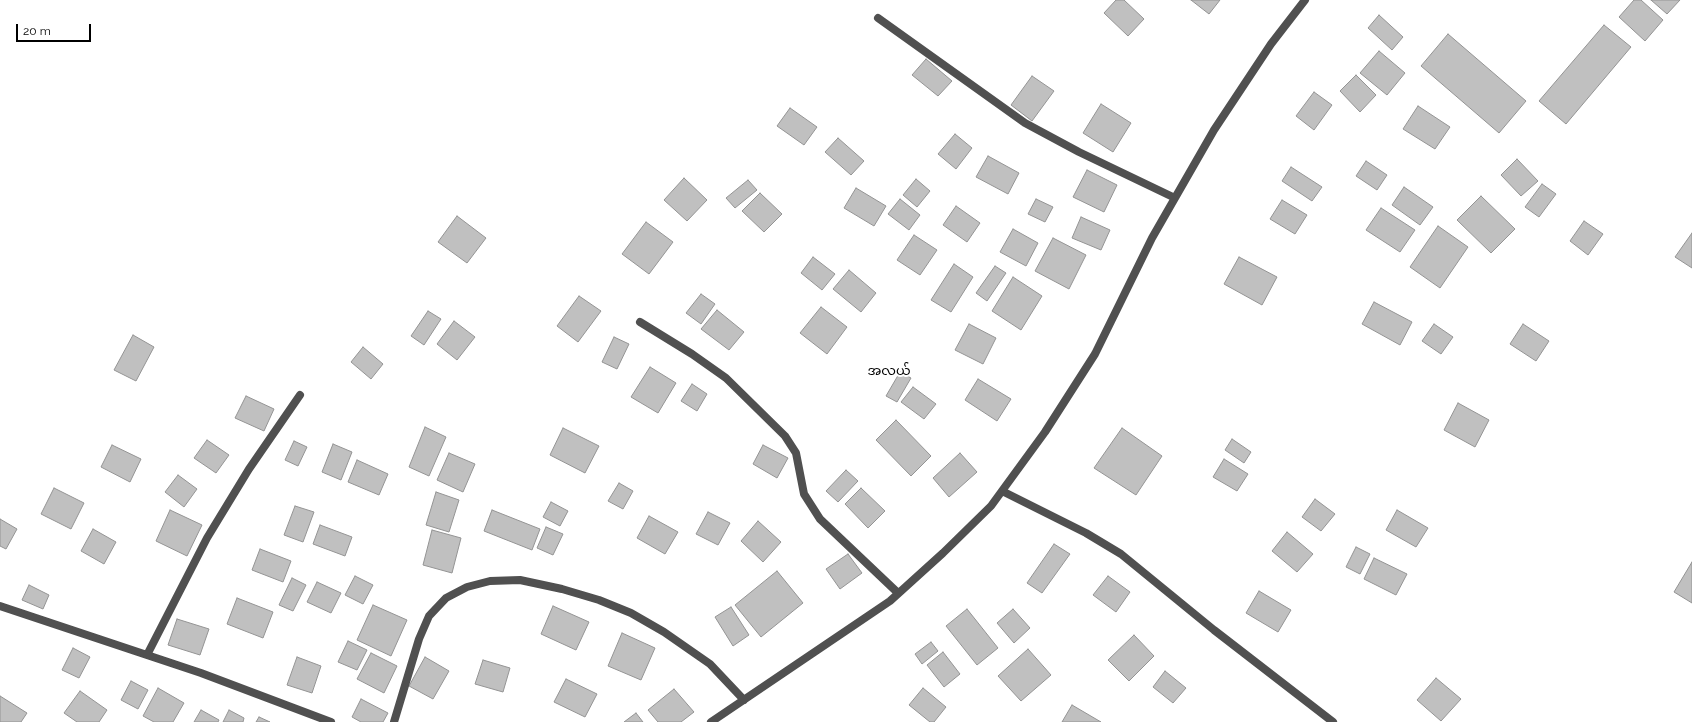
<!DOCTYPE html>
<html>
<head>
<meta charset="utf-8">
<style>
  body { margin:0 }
  #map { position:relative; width:1692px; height:722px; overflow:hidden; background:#fff; font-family:Raleway,sans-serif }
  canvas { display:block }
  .scale { position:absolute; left:16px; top:24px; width:75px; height:18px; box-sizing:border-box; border:2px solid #000; border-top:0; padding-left:5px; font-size:12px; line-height:14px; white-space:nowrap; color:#000; -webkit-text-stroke:3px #fff; paint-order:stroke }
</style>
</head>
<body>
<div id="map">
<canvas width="1692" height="722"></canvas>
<div class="scale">20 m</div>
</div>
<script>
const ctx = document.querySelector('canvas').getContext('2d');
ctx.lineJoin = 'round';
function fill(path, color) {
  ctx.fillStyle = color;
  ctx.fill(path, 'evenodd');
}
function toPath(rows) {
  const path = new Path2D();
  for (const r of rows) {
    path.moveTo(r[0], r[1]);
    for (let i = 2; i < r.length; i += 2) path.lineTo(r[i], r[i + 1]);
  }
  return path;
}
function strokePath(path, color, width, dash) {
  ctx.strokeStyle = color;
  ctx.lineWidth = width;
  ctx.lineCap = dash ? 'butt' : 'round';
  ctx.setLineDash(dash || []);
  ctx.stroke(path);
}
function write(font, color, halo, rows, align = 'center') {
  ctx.font = font + ' Raleway,"Noto Sans Myanmar",sans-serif';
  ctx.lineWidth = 4;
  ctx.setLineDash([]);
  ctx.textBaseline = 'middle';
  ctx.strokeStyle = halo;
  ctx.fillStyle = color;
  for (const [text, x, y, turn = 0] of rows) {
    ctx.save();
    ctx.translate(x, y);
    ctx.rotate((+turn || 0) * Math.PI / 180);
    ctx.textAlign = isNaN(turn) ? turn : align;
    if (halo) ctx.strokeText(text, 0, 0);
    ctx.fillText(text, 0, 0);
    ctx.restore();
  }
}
const building = toPath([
  [1116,0,1124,0,1144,19,1128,36,1104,13,1116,0],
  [1191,0,1220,0,1209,14,1191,0],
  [1634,0,1641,0,1663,20,1645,41,1619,17,1634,0],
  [1651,0,1680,0,1667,14,1651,0],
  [1379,15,1403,37,1392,50,1368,28,1379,15],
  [1604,25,1631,47,1566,124,1539,101,1604,25],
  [1448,34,1526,101,1499,133,1421,66,1448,34],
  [1379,51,1405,73,1387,95,1360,73,1379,51],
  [926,59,952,81,938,96,912,75,926,59],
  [1356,75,1376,95,1360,112,1340,91,1356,75],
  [1032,76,1054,91,1032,121,1011,105,1032,76],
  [1314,92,1332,105,1314,130,1296,116,1314,92],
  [1101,104,1131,123,1113,152,1083,133,1101,104],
  [1418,106,1450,127,1435,149,1403,129,1418,106],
  [790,108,817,127,804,145,777,126,790,108],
  [955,134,972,148,956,169,938,154,955,134],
  [838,138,864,161,851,175,825,152,838,138],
  [988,156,1019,173,1008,194,976,177,988,156],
  [1517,159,1538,181,1521,196,1501,175,1517,159],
  [1366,161,1387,175,1377,190,1356,176,1366,161],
  [1291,167,1322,187,1312,201,1282,181,1291,167],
  [1087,170,1117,185,1104,212,1073,197,1087,170],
  [684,178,707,200,687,221,664,200,684,178],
  [916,179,930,191,917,207,903,195,916,179],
  [748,180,757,190,735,208,726,198,748,180],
  [1542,184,1556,194,1539,217,1525,207,1542,184],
  [1404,187,1433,207,1420,225,1392,205,1404,187],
  [856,188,886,206,874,226,844,208,856,188],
  [760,193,782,214,764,232,742,211,760,193],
  [1481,196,1515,229,1491,253,1457,220,1481,196],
  [900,199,920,215,909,230,888,214,900,199],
  [1036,199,1053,207,1045,222,1028,214,1036,199],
  [1282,200,1307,215,1295,234,1270,219,1282,200],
  [956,206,980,223,967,242,943,225,956,206],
  [1381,208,1415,230,1400,252,1366,230,1381,208],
  [457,216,486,238,467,263,438,242,457,216],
  [1081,217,1110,230,1101,250,1072,238,1081,217],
  [1584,221,1603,234,1588,255,1570,241,1584,221],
  [646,222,673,242,649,274,622,254,646,222],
  [1438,226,1468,247,1440,288,1410,267,1438,226],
  [1013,229,1038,243,1026,266,1000,252,1013,229],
  [1692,233,1692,268,1675,257,1692,233],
  [914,235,937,250,920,275,897,260,914,235],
  [1053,238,1086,255,1069,289,1035,271,1053,238],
  [813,257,835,274,822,290,801,273,813,257],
  [1239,257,1277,277,1262,305,1224,284,1239,257],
  [954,264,973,277,951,312,931,300,954,264],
  [995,266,1006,273,987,301,976,293,995,266],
  [849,270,876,293,861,312,833,289,849,270],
  [1013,277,1042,296,1021,330,992,311,1013,277],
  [701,294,715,304,701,324,686,313,701,294],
  [579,296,601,311,578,342,557,326,579,296],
  [1374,302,1412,322,1400,345,1362,324,1374,302],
  [821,307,847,327,827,354,800,333,821,307],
  [717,310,744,332,729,350,701,329,717,310],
  [428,311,441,319,424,345,411,336,428,311],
  [454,321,475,337,457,360,437,344,454,321],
  [969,324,996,338,983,364,955,350,969,324],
  [1434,324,1453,337,1441,354,1422,341,1434,324],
  [1523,324,1549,341,1536,361,1510,344,1523,324],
  [133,335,154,347,136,381,114,370,133,335],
  [614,337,629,344,617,369,602,362,614,337],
  [363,347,383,364,371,379,351,362,363,347],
  [650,367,676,383,658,413,631,397,650,367],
  [900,372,911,378,897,402,886,396,900,372],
  [978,379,1011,399,997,421,965,400,978,379],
  [692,384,707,394,697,411,681,401,692,384],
  [913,387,936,404,924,419,901,402,913,387],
  [246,396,274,409,264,431,235,418,246,396],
  [1458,403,1489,420,1475,447,1444,430,1458,403],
  [896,420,931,456,911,476,876,440,896,420],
  [425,427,446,437,429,476,409,467,425,427],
  [563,428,599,446,585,473,550,455,563,428],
  [1122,428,1162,456,1136,495,1094,468,1122,428],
  [1232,439,1251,452,1244,463,1225,450,1232,439],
  [207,440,229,455,216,473,194,458,207,440],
  [294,441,307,447,298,466,285,460,294,441],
  [333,444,352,452,341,480,322,472,333,444],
  [112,445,141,459,130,482,101,467,112,445],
  [763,445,788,458,777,478,753,464,763,445],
  [449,453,475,464,463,492,437,480,449,453],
  [960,453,977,472,949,497,933,478,960,453],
  [1224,459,1248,474,1237,491,1213,477,1224,459],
  [357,460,388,474,379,495,348,482,357,460],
  [846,470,858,481,838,502,826,491,846,470],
  [178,475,197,489,184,507,165,492,178,475],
  [619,483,633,491,623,509,608,501,619,483],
  [54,488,84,503,71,529,41,514,54,488],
  [861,488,885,511,868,528,845,504,861,488],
  [436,492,459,500,449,532,426,525,436,492],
  [1315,499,1335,514,1321,531,1302,517,1315,499],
  [551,502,568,511,560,526,543,517,551,502],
  [295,506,314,512,303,542,284,535,295,506],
  [170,510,202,525,187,556,156,541,170,510],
  [492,510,540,529,532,550,484,531,492,510],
  [1397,510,1428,528,1416,547,1386,530,1397,510],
  [708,512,730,523,718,545,696,534,708,512],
  [649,516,678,532,665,554,637,538,649,516],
  [0,519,17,529,6,549,0,546,0,519],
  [758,521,781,542,763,562,741,541,758,521],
  [320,525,352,537,345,556,313,544,320,525],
  [546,527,563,534,553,555,537,548,546,527],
  [93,529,116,542,104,564,81,551,93,529],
  [432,530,461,538,452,573,423,565,432,530],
  [1287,532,1313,554,1297,572,1272,551,1287,532],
  [1054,544,1070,554,1042,593,1027,583,1054,544],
  [1356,547,1370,554,1360,574,1346,567,1356,547],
  [260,549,291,561,283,582,252,570,260,549],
  [848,554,862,573,840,589,826,569,848,554],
  [1374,558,1407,574,1396,595,1364,579,1374,558],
  [1692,562,1692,603,1674,592,1692,562],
  [777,571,803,603,761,637,735,605,777,571],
  [355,576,373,585,363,604,345,595,355,576],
  [1108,576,1130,592,1116,612,1093,595,1108,576],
  [292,578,306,585,293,611,279,605,292,578],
  [317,582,341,593,331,613,307,602,317,582],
  [29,585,49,595,43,609,22,600,29,585],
  [1259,591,1291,610,1278,632,1246,613,1259,591],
  [237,598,273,612,263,638,227,624,237,598],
  [373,605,407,620,391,656,357,640,373,605],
  [553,606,589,622,576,650,541,634,553,606],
  [731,607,749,635,733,646,715,617,731,607],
  [967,609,998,648,977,665,946,626,967,609],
  [1013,609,1030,628,1014,643,997,623,1013,609],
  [177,619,209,629,200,655,168,645,177,619],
  [622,633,655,648,641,680,608,666,622,633],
  [1134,635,1154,656,1129,681,1108,660,1134,635],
  [348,641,367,650,357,670,338,662,348,641],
  [931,642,938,651,922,664,915,654,931,642],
  [73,648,90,657,79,678,62,670,73,648],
  [1028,649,1051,675,1021,701,998,676,1028,649],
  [943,652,960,674,944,687,927,665,943,652],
  [371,653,397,666,384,693,357,679,371,653],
  [297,657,321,666,312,693,287,685,297,657],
  [425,657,449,671,433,699,409,686,425,657],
  [483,660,510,668,503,692,475,684,483,660],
  [1165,671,1186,688,1173,703,1153,687,1165,671],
  [1436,678,1461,699,1441,721,1417,700,1436,678],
  [566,679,597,694,585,717,554,702,566,679],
  [131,681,148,690,138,709,121,700,131,681],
  [158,688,184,703,173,722,154,722,143,716,158,688],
  [923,688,946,707,934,722,930,722,909,705,923,688],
  [674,689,694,712,681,722,658,722,648,710,674,689],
  [80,691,107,710,99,722,77,722,64,713,80,691],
  [0,696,27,713,21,722,0,722,0,696],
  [361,699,388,713,383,722,361,722,352,717,361,699],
  [1072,705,1101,722,1062,722,1072,705],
  [201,710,219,720,218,722,194,722,201,710],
  [229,710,244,718,243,722,223,722,229,710],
  [636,713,643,722,624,722,636,713],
  [259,717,270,722,256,722,259,717]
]);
fill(building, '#c0c0c0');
strokePath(building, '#949494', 1);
strokePath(toPath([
  [878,18,1025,123,1079,152,1175,198],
  [640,322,692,354,726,378,785,436,796,453,804,494,820,519,898,593],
  [1002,491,1086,533,1121,554,1214,630,1333,722],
  [0,606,201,673,331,722],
  [147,655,207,538,249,469,300,395],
  [394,722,419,639,429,616,446,598,467,587,490,581,520,580,562,589,599,600,631,613,664,632,710,664,744,700],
  [711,722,890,601,943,553,991,506,1045,432,1095,354,1152,238,1214,130,1271,44,1305,0]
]), '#505050', 8);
write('13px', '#000', '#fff', [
  ["အလယ်",889,371]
]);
</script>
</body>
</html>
